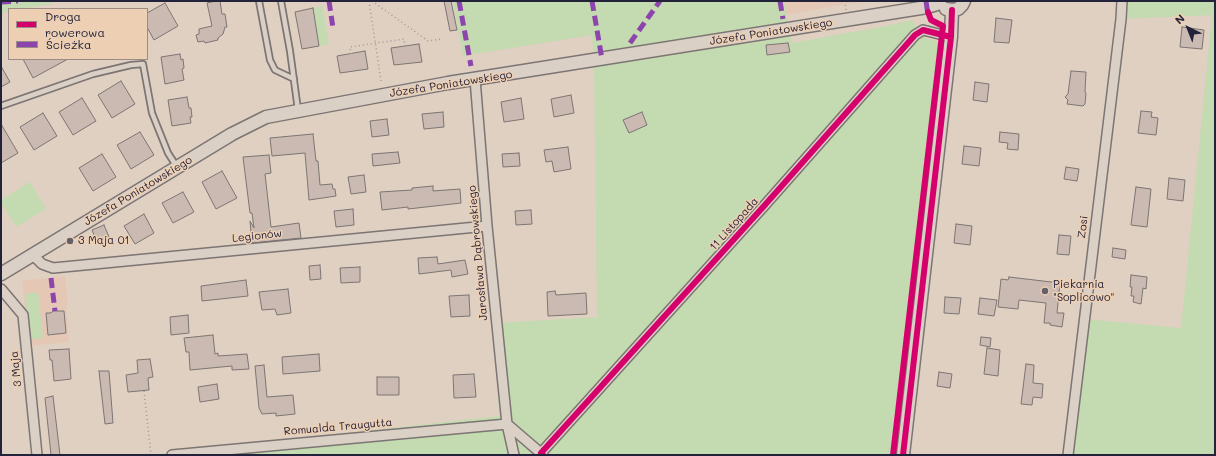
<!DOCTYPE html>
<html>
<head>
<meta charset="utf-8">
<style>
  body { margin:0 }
  #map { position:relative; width:1216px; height:456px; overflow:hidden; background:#e0d0c1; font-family:Mali,sans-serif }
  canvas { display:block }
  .frame { position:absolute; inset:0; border:2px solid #22223b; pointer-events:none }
  .legend { position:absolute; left:8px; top:8px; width:140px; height:52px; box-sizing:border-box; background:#edd0b4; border:1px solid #9c8a84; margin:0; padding:5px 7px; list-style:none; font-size:12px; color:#22223b }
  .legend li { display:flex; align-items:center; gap:8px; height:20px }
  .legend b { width:20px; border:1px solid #9c8a84 }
  .north { position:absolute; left:1168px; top:8px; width:40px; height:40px; -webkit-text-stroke:3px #edd0b4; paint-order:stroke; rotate:317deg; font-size:11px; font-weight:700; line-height:16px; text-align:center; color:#22223b }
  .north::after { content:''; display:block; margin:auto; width:14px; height:18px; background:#22223b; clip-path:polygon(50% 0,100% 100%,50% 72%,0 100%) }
</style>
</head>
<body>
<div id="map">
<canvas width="1216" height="456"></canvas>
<div class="frame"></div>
<ul class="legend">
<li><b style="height:5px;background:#d6006c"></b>Droga rowerowa</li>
<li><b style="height:5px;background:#8e44ad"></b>Ścieżka</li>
</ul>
<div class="north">N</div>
</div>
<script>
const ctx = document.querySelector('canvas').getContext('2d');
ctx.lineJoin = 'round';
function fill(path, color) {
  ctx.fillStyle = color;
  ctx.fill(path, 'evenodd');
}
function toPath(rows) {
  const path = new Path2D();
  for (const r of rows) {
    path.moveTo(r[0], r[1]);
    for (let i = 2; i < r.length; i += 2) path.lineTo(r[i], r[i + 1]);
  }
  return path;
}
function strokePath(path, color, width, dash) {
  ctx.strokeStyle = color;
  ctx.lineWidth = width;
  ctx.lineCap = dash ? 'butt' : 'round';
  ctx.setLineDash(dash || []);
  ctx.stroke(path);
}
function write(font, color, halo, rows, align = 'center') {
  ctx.font = font + ' Mali,sans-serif';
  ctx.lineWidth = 3;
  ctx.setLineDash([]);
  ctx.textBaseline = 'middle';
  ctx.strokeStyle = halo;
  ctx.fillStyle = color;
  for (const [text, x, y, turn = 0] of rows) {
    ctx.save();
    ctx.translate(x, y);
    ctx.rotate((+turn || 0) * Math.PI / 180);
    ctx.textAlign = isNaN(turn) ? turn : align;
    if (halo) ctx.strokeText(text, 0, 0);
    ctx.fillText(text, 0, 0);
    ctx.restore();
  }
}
fill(toPath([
  [783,1,864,1,785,15],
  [65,276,68,306,66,306,69,342,29,346,22,281]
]), '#e4c8b5');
fill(toPath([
  [1,1,58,1,50,4,22,9,9,9,9,11,1,13],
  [453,1,784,1,792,43,886,26,912,20,922,36,939,43,901,455,149,455,499,416,496,323,597,317,594,69,592,35,463,56],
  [1122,1,1215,1,1215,455,1068,455,1084,319,1181,328,1212,15,1121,19],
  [322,6,329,44,319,46,313,8],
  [30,182,46,209,16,227,1,203,1,200],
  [38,292,43,338,30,339,25,294]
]), '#c4dab1');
const building = toPath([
  [216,1,220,1,222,14,225,14,227,27,225,27,223,34,218,38,218,40,205,43,204,41,198,42,196,35,199,34,199,29,212,26,207,3,216,1],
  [444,1,451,1,457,30,450,31,444,1],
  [165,3,178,26,154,40,147,27,147,13,165,3],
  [313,8,319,46,302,49,295,12,313,8],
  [996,18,1012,20,1009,43,994,42,996,18],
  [1182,27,1204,30,1202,49,1180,47,1182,27],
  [788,43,790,52,767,55,766,45,788,43],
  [419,44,422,62,394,65,391,48,419,44],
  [365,51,368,69,340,73,337,56,365,51],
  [180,54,181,60,183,59,184,68,182,69,184,80,165,84,161,57,180,54],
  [23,59,68,59,33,78,23,59],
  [1,66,10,82,1,87,1,66],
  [1071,71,1086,72,1085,92,1086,93,1085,104,1083,106,1067,104,1068,100,1065,97,1068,94,1071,71],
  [121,81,135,104,112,118,98,95,121,81],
  [975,82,989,84,987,102,973,100,975,82],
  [571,95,574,113,554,117,551,99,571,95],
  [187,97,189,108,191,108,192,117,190,117,191,123,172,126,168,100,187,97],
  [82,98,96,121,73,135,59,112,82,98],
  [521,98,524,119,504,122,501,102,521,98],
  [1141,111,1152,112,1151,117,1158,118,1156,135,1138,133,1141,111],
  [443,112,444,127,424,129,422,114,443,112],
  [642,112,647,125,629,133,623,120,642,112],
  [43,113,57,136,34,150,20,127,43,113],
  [387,119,389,135,372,137,370,121,387,119],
  [1,124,18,153,1,163,1,124],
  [140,132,154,155,131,169,117,145,140,132],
  [1000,132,1019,134,1018,150,1007,149,1008,143,999,142,1000,132],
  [313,134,316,161,318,161,320,185,332,184,333,189,335,189,336,196,309,200,305,153,272,156,270,138,313,134],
  [964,146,981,148,979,166,962,164,964,146],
  [568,147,571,169,554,172,552,161,546,162,544,150,568,147],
  [398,152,400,163,373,166,372,154,398,152],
  [519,153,520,166,503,167,502,154,519,153],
  [102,154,116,177,93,191,79,168,102,154],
  [269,155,271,173,265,174,271,227,299,223,301,238,252,243,250,221,254,228,252,213,250,213,243,157,269,155],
  [1066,167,1079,169,1077,181,1064,179,1066,167],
  [222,171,237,198,216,209,202,182,222,171],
  [364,175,366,192,351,194,348,177,364,175],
  [1169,178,1185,180,1183,201,1167,199,1169,178],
  [433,186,433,191,460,189,461,203,417,208,408,209,408,207,382,210,380,192,412,190,412,188,433,186],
  [1136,187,1151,189,1147,227,1131,225,1136,187],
  [183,192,194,212,173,223,162,203,183,192],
  [353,209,354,225,336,227,334,211,353,209],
  [531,210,532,224,516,225,515,211,531,210],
  [144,214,154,233,135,244,124,226,144,214],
  [956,224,972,226,970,245,954,243,956,224],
  [104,225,109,237,97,242,92,230,104,225],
  [1059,235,1071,236,1069,255,1057,254,1059,235],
  [1113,248,1126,250,1125,259,1112,257,1113,248],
  [437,257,438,264,465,260,468,274,452,277,451,270,419,274,418,258,437,257],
  [320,265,321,279,310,280,309,266,320,265],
  [360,267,360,282,341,283,340,268,360,267],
  [1131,275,1147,277,1146,289,1143,288,1141,304,1133,302,1134,296,1131,296,1132,287,1130,287,1131,275],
  [1009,277,1060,283,1057,313,1064,313,1062,327,1050,325,1050,323,1044,323,1046,303,1019,300,1018,309,998,307,1001,279,1008,280,1009,277],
  [246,280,248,296,202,301,201,286,246,280],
  [288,289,291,313,277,315,275,309,262,310,259,292,288,289],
  [555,291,556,295,586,293,587,314,548,316,547,292,555,291],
  [469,295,470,316,451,317,449,296,469,295],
  [945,297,961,298,959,314,944,313,945,297],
  [980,298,997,300,994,316,978,314,980,298],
  [53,311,64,311,66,333,48,335,46,313,51,313,53,311],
  [188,315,189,333,171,335,170,317,188,315],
  [213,335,215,354,218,353,218,356,247,354,249,369,232,370,232,366,190,370,189,352,186,352,184,338,213,335],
  [981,337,991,338,990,347,980,345,981,337],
  [987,348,1000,350,998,376,984,374,987,348],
  [69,349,71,379,54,381,52,360,50,360,49,350,69,349],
  [319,354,320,371,283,374,282,357,319,354],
  [150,359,153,377,148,378,149,390,128,392,126,375,138,373,137,360,150,359],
  [1026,364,1034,365,1033,383,1043,384,1042,398,1033,397,1032,405,1021,404,1026,364],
  [264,365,267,397,293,395,295,414,276,416,276,413,262,414,259,408,255,366,264,365],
  [99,371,109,371,113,423,105,424,99,371],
  [939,372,952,374,950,388,937,386,939,372],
  [474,374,476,397,454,398,453,375,474,374],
  [377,377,399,377,399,395,377,395,377,377],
  [217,384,219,399,200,402,198,387,217,384],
  [53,396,60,455,51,455,45,398,53,396]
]);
fill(building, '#cbbab2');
strokePath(building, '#7c7573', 1);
const lane = toPath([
  [259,1,270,60,275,70,294,79],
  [281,1,290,51,298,110],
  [1,106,93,74,131,65,143,64,152,113,168,153,177,167]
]);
const street = toPath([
  [475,79,487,226,507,424,514,455],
  [33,255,42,264,53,268,487,226],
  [1,289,23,315,37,455],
  [541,453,764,206,915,35,923,30,951,37],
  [172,455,507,424,543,455],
  [1068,455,1121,19,1122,1]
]);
const secondary = toPath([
  [946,9,952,10,958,9,962,5,964,1],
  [1,274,232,134,266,117,448,83,927,7,940,3],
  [903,455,951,37,952,10]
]);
strokePath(lane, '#7c7573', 8);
strokePath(street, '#7c7573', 12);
strokePath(secondary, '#7c7573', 15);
strokePath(toPath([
  [369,1,381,81],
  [372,1,428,41,442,39],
  [845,1,846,10],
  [351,54,350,47,404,39,405,46],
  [144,391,151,455]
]), '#9f9894', 1.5, [1, 3]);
strokePath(lane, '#dbd0c6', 4.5);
strokePath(street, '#dbd0c6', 9);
strokePath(secondary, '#dbd0c6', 12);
strokePath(toPath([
  [329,1,333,28],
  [459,1,471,66],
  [592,1,602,59],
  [780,1,783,19],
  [926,1,928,15],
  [1,2,18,1],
  [630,43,660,1],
  [51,278,55,311]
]), '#8e44ad', 5, [10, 5]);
strokePath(toPath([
  [543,455,541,453,764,206,915,35,923,30,951,37],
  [893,455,943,26,931,20,928,12],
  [903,455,951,37,952,10]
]), '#d6006c', 6);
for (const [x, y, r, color] of [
  [70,241,4,"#645f6a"],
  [1045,291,4,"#645f6a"]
]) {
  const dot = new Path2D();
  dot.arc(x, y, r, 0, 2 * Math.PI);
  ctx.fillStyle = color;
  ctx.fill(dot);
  strokePath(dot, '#edd0b4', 1.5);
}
write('11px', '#22223b', '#edd0b4', [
  ["Józefa Poniatowskiego",771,32,-9],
  ["Józefa Poniatowskiego",451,84,-9],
  ["Józefa Poniatowskiego",138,191,-31],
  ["11 Listopada",734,224,-48],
  ["Zosi",1083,227,-83],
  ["Legionów",257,236,-6],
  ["Jarosława Dąbrowskiego",478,253,-95],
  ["3 Maja",16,369,-96],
  ["Romualda Traugutta",338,427,-5]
]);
write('11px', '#22223b', '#edd0b4', [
  ["3 Maja 01",78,241],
  ["Piekarnia",1053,285],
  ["\"Soplicowo\"",1053,298]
], 'left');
</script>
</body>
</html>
